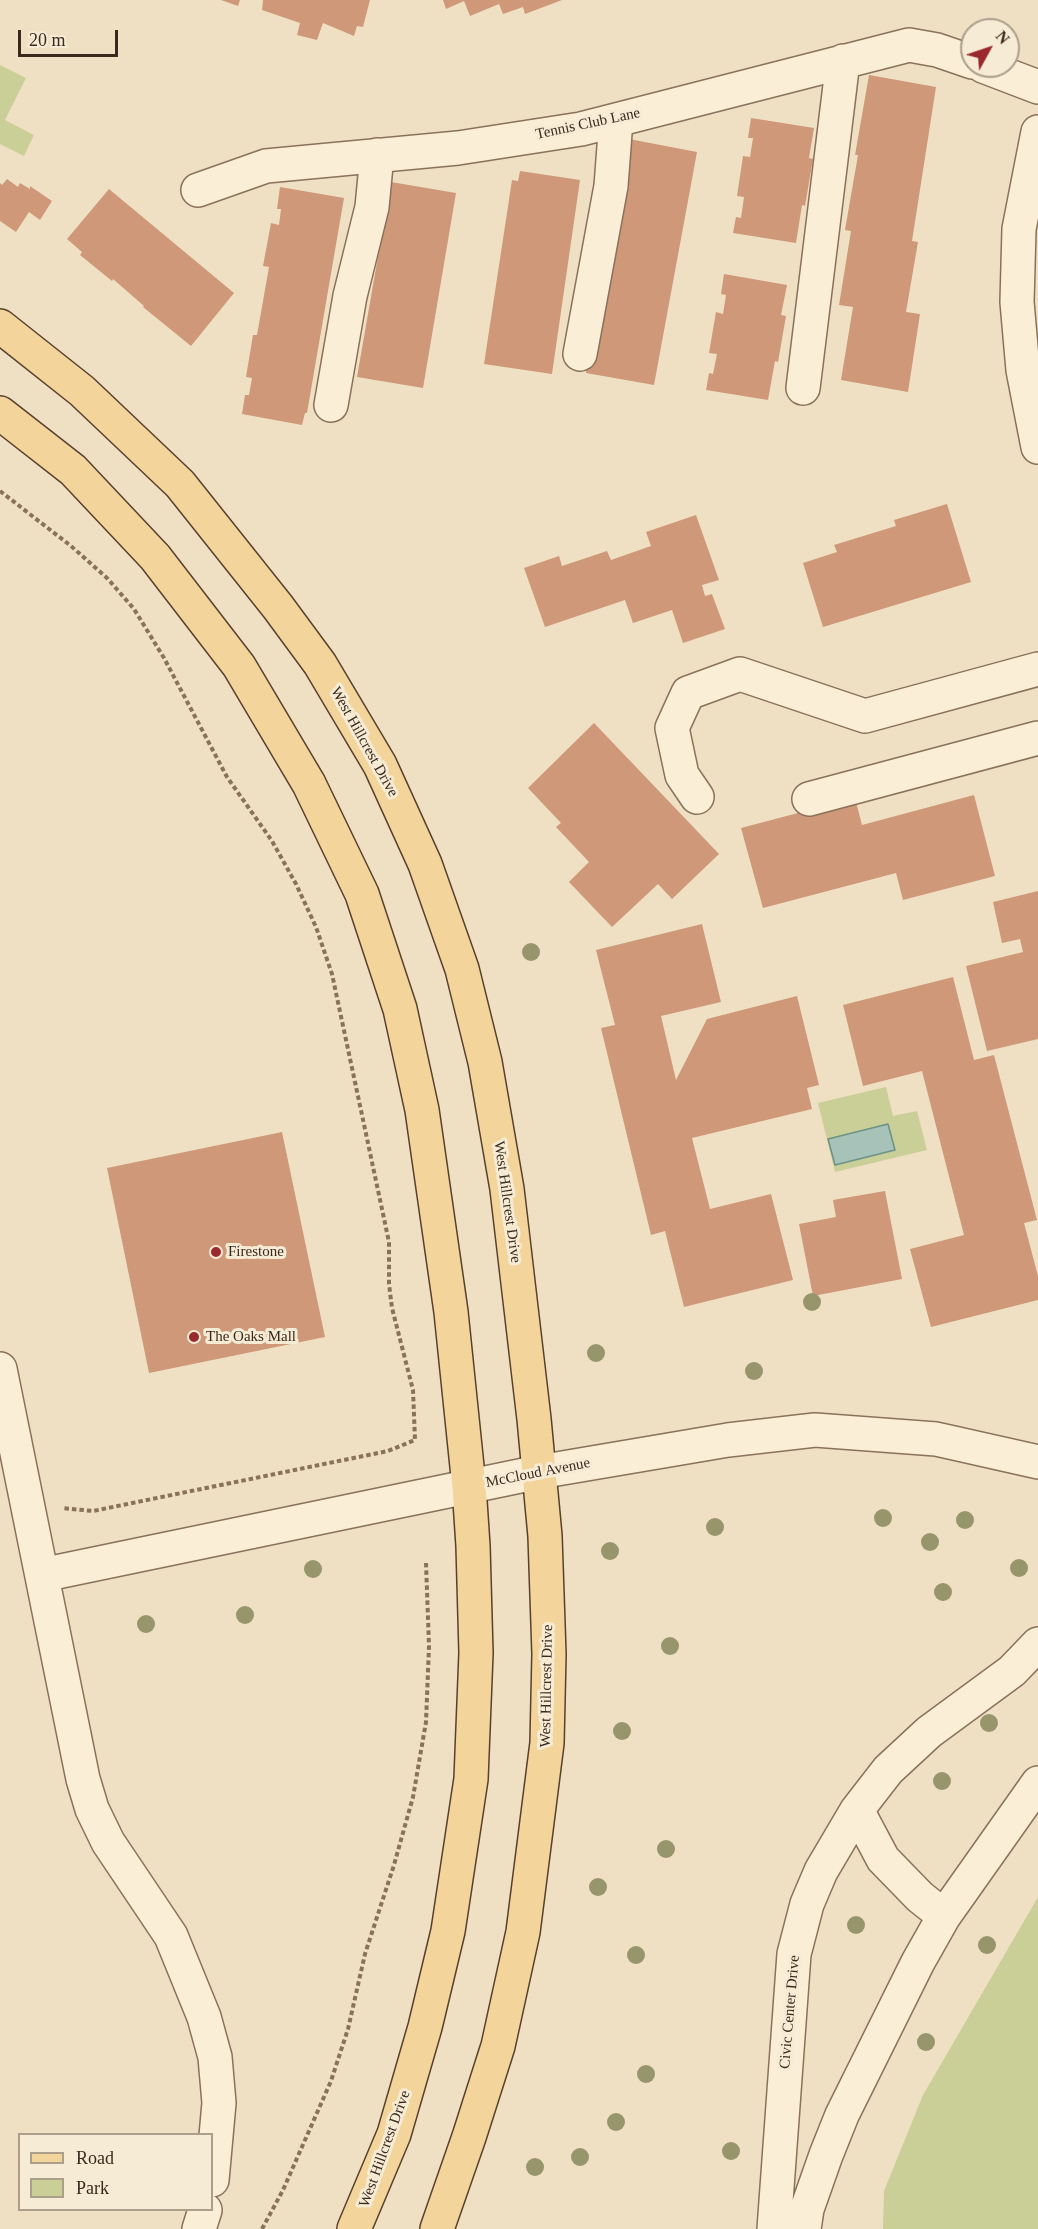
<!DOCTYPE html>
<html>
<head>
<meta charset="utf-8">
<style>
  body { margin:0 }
  #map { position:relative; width:1038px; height:2229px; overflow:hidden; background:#efe0c4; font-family:Georgia,serif }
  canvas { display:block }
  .legend { position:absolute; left:18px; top:2133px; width:195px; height:78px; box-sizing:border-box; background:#f6ebd4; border:2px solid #ab9e8b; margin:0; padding:8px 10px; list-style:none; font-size:18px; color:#3a2a1e }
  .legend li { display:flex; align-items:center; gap:12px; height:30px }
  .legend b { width:30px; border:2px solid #ab9e8b }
  .north { position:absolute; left:960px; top:18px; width:60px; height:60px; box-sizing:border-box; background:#f6ebd4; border:2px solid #ab9e8b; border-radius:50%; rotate:50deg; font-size:16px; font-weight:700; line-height:24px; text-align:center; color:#3a2a1e }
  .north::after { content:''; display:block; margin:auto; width:21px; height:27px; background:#9b282e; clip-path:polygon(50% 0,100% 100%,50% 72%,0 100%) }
  .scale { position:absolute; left:18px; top:30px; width:100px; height:27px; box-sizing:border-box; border:3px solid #3a2a1e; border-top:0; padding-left:8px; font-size:18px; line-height:21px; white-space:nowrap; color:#3a2a1e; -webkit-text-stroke:4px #f6ebd4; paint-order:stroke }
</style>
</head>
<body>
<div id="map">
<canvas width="1038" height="2229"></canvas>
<ul class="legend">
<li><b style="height:8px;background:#f3d49b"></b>Road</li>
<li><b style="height:16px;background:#cace97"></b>Park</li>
</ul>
<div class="north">N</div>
<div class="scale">20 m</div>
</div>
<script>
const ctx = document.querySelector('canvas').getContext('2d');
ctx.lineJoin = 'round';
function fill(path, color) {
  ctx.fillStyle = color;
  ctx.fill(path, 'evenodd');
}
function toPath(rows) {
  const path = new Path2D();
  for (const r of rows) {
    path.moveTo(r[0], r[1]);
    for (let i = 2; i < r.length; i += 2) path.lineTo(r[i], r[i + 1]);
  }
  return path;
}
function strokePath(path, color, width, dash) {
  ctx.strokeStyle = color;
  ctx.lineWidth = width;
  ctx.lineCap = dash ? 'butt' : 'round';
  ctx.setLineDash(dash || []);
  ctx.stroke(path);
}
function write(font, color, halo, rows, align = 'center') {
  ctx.font = font + ' Georgia,serif';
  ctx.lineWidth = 6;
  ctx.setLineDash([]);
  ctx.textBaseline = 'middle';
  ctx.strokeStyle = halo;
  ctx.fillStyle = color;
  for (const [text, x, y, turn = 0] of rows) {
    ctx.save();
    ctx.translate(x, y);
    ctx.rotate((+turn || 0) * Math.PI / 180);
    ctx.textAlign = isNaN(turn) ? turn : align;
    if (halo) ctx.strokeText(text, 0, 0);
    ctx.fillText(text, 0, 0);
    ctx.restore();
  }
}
fill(toPath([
  [0,65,26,78,5,120,34,135,24,156,0,144],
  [886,1087,893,1116,917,1111,927,1150,835,1172,818,1103],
  [1038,1897,1038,2229,883,2229,884,2191,923,2095]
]), '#cace97');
const water = toPath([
  [888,1124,895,1150,835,1165,828,1139,888,1124]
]);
fill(water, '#a6c2b9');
strokePath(water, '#6c9186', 1.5);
fill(toPath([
  [221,0,240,0,238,6],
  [263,0,370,0,363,27,357,26,354,36,323,23,317,40,297,35,300,23,262,10],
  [443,0,562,0,525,14,523,7,503,14,499,4,470,16,464,1,446,9],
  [869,75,936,87,912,241,918,242,906,312,920,314,908,392,841,380,853,307,839,305,851,231,845,230,858,155,855,155],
  [751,118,814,128,809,158,813,159,805,206,802,205,796,243,733,233,736,217,741,218,744,197,737,196,743,156,750,157,753,138,748,138],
  [629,139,697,152,654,385,586,373],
  [520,171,580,180,552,374,484,364,512,180,518,181],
  [7,179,18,187,20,183,30,189,30,186,52,201,40,220,29,212,16,232,0,221,0,183,2,185],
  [391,182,456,193,423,388,357,377],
  [280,187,344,198,307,413,305,413,302,425,242,414,245,395,249,395,252,378,246,377,253,335,257,335,269,267,263,266,271,223,279,225,281,209,277,209],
  [109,189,234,293,191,346,143,307,144,306,113,279,112,281,80,255,82,252,67,239],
  [724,274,787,285,781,315,786,316,778,362,775,361,768,400,706,390,709,373,713,374,717,354,709,353,716,312,723,314,726,295,721,294],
  [947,504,971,582,823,627,803,563,837,552,834,545,896,526,894,520],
  [696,515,719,580,702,585,705,596,712,594,725,629,683,643,672,610,633,623,625,600,545,627,524,568,559,556,562,566,607,551,611,560,651,546,646,532],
  [594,723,719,854,672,899,658,884,612,927,569,882,589,862,556,827,561,823,528,788],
  [974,795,995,876,903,900,896,873,763,908,741,828,855,798,862,825],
  [1038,891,1038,1039,987,1051,966,966,1023,952,1020,939,1002,943,993,902],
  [702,924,721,1002,661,1016,676,1080,707,1019,797,996,819,1085,807,1088,812,1109,692,1138,710,1209,771,1194,793,1280,684,1307,665,1231,651,1235,601,1028,615,1025,596,950],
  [953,977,974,1060,994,1055,1037,1220,1024,1223,1038,1276,1038,1300,931,1327,910,1249,964,1235,922,1071,863,1086,843,1005],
  [282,1132,325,1337,149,1373,107,1168],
  [885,1191,902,1279,813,1296,799,1224,836,1217,833,1200]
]), '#ce9879');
const minor = toPath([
  [983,66,1038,87],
  [1038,132,1019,229,1017,302,1023,370,1038,447],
  [198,190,266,166,458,148,581,129,909,45,937,50,972,62],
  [580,354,611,186,616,120],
  [803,388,843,61],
  [331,405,350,296,372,207,377,155],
  [697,797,682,775,672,728,688,693,740,674,865,716,1038,669],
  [809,799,1038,738],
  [0,1369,83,1779,92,1809,108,1842,171,1936,204,2017,215,2057,219,2103,212,2180],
  [42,1575,539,1472,728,1440,815,1430,936,1439,1038,1462],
  [857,1810,883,1859,920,1897,944,1916],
  [199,2229,205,2210],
  [774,2229,794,1954,807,1904,821,1871,857,1810,888,1770,929,1732,1012,1671,1038,1644],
  [804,2229,807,2209,826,2155,842,2115,918,1962,944,1916,1038,1783]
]);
const major = toPath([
  [0,326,82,391,180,484,278,607,320,664,380,765,425,864,462,969,485,1062,507,1189,534,1419,545,1536,549,1654,547,1743,523,1932,498,2046,469,2137,437,2229],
  [0,413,73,470,155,557,239,666,309,784,362,894,400,1009,422,1110,451,1312,469,1486,473,1546,476,1653,471,1779,448,1931,425,2027,394,2134,354,2229]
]);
strokePath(minor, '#8a715a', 36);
strokePath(major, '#58402e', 36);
strokePath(toPath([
  [0,491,71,546,108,579,134,609,164,658,227,777,272,841,296,884,316,927,332,974,389,1242,389,1284,392,1308,413,1390,415,1440,388,1451,93,1511,62,1508],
  [262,2229,283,2190,331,2081,348,2029,365,1954,394,1865,413,1797,426,1722,429,1646,426,1563]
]), '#8a715a', 4, [4.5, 3]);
strokePath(minor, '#faeed7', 33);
strokePath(major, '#f3d49b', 33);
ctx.fillStyle = '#96956c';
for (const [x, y] of [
  [531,952],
  [812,1302],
  [596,1353],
  [754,1371],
  [883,1518],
  [965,1520],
  [715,1527],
  [930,1542],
  [610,1551],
  [1019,1568],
  [313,1569],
  [943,1592],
  [245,1615],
  [146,1624],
  [670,1646],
  [989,1723],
  [622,1731],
  [942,1781],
  [666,1849],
  [598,1887],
  [856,1925],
  [987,1945],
  [636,1955],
  [926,2042],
  [646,2074],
  [616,2122],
  [731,2151],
  [580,2157],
  [535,2167]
]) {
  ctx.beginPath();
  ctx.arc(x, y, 9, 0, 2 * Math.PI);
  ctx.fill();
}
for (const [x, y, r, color] of [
  [216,1252,6,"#9b282e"],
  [194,1337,6,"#9b282e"]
]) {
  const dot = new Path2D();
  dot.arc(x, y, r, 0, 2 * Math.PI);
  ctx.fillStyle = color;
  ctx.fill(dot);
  strokePath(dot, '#f6ebd4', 2);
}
write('15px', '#3a2a1e', '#f6ebd4', [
  ["Tennis Club Lane",588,124,-12],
  ["West Hillcrest Drive",364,742,61],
  ["West Hillcrest Drive",507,1202,82],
  ["McCloud Avenue",538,1473,-11],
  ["West Hillcrest Drive",547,1686,-89],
  ["Civic Center Drive",790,2012,-85],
  ["West Hillcrest Drive",385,2149,-70]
]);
write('15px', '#3a2a1e', '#f6ebd4', [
  ["Firestone",228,1252],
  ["The Oaks Mall",206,1337]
], 'left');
</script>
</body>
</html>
